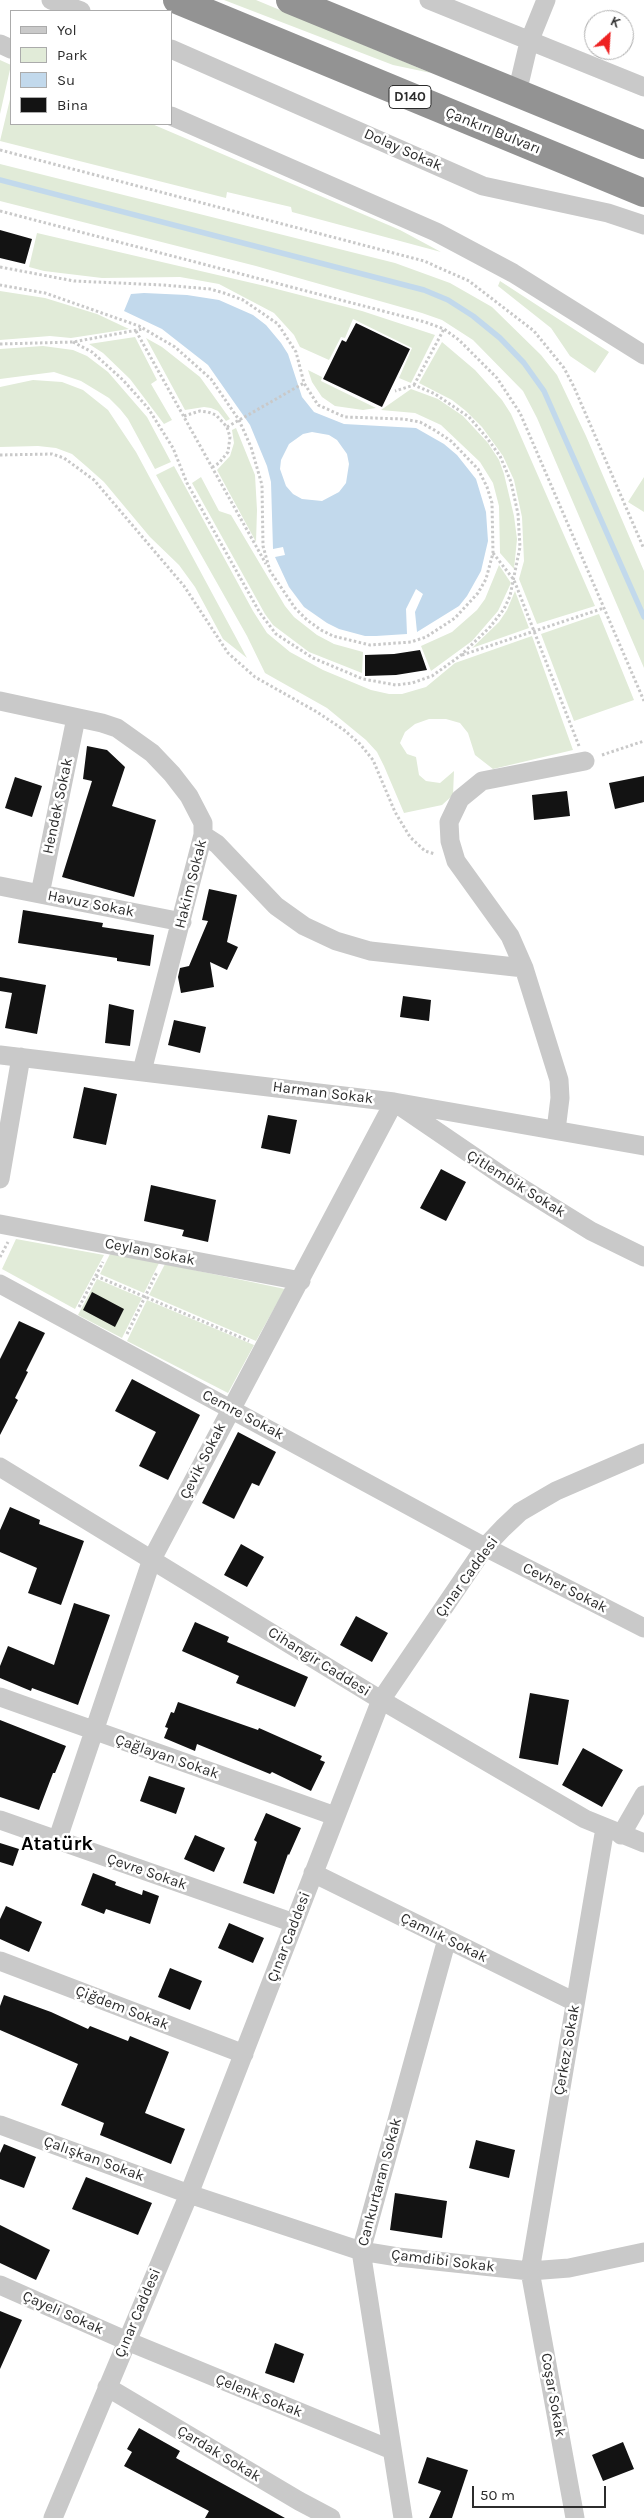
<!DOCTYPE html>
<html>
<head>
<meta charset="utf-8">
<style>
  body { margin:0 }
  #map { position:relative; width:644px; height:2518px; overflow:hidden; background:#fff; font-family:Karla,sans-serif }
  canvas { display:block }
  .legend { position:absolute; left:10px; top:10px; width:162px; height:115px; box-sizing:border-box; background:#fff; border:1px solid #ababab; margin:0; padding:6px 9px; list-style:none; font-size:15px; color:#2c2c2c }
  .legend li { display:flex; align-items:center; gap:10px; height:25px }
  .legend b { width:25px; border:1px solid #ababab }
  .north { position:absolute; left:584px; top:10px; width:50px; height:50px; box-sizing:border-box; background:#fff; border:1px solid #ababab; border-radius:50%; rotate:26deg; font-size:14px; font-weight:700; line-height:20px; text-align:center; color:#2c2c2c }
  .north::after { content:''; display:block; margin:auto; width:18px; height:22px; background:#e22; clip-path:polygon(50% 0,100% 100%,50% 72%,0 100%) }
  .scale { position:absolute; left:472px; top:2486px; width:134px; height:22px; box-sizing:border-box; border:2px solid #2c2c2c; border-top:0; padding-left:6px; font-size:15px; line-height:18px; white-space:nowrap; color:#2c2c2c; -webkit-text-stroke:4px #fff; paint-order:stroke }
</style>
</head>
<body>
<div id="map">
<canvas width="644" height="2518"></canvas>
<ul class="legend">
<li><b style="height:6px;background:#c9c9c9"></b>Yol</li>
<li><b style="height:14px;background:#e1ebd8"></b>Park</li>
<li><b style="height:14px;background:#c2d9ec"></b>Su</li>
<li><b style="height:14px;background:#131313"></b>Bina</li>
</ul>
<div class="north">K</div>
<div class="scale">50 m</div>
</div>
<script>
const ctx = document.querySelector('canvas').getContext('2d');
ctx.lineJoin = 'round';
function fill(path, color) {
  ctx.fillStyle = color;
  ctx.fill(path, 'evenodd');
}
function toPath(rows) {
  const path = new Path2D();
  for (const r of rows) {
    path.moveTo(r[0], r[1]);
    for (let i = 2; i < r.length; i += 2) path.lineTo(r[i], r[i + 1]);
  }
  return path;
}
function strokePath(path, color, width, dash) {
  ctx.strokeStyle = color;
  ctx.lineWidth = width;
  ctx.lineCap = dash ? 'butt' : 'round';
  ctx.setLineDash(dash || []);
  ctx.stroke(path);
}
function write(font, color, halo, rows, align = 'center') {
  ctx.font = font + ' Karla,sans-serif';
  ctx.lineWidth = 5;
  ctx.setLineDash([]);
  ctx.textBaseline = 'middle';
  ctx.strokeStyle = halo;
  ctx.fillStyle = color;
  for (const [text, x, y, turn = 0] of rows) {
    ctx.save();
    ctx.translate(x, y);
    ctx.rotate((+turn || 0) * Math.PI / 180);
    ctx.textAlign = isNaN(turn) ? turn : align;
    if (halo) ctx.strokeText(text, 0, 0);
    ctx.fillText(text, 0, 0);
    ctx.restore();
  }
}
fill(toPath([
  [224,0,256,0,431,73,393,65],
  [0,60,11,65,0,114],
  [11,95,11,124,152,124,400,230,441,252,292,212,291,207,227,192,226,198,0,141],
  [0,164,395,263,450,283,492,307,541,355,557,375,586,436,644,571,644,668,537,418,523,391,473,340,442,320,422,313,256,266,0,201],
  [37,233,265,286,362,311,435,335,411,383,399,378,412,348,353,319,345,338,341,337,329,360,300,347,294,335,274,313,219,284,180,277,102,278,44,271,29,267],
  [500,281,609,352,595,373,570,356,551,328,498,286],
  [0,291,45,298,97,314,129,329,71,338,50,336,0,340],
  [135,337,157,380,151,384,172,420,164,424,130,379,103,353,89,344],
  [146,338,162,347,200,377,230,419,226,421,218,411,211,408,204,407,185,410],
  [442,342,475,370,502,400,511,414,595,606,537,624,519,579,524,561,522,517,514,480,503,456,482,427,466,411,452,400,419,383],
  [43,346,73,350,87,356,108,372,147,417,171,462,155,469,128,419,120,409,109,398,81,381,54,372,0,379,0,349],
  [308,370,322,377,321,381,376,408,363,410,335,406,322,397,312,382],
  [33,380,62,382,83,390,108,410,136,452,247,658,223,639,195,587,179,565,150,537,104,482,86,466,72,454,56,448,38,446,0,447,0,387],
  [411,389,438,399,463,416,488,443,499,460,504,474,514,516,517,539,514,569,500,553,499,506,493,483,480,462,441,425,415,413,381,410],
  [236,428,255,475,257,510,256,542,217,470,230,456,234,443,232,430],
  [174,466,253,611,267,633,290,652,323,670,371,690,389,694,402,694,426,687,455,663,532,636,573,750,493,769,475,755,468,733,460,723,446,719,429,719,415,724,405,732,400,743,407,754,416,757,419,775,426,781,440,783,454,771,453,795,442,805,404,813,384,766,377,752,366,740,327,708,265,673,247,636,156,475],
  [201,477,219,511,231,515,285,606,294,617,317,635,334,644,363,652,362,673,309,652,273,625,265,614,192,483],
  [644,477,644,512,628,502],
  [499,565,511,583,498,611,472,641,431,671,421,646,452,632,477,610,485,599],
  [515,591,529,628,472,648,499,622,507,610],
  [599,614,634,700,574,721,541,634],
  [16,1239,104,1255,75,1309,2,1269],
  [111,1252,159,1263,144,1293,100,1274],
  [165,1264,285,1289,256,1341,149,1295],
  [97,1279,142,1298,122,1338,78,1315],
  [147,1300,254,1345,228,1393,127,1341]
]), '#e1ebd8');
fill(toPath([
  [144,293,187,295,219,300,253,315,266,325,281,343,288,354,302,397,314,412,344,424,416,428,444,444,457,455,476,479,486,512,488,541,481,571,467,596,459,606,417,632,415,612,423,594,416,589,406,609,407,634,376,636,365,636,339,629,327,623,304,607,289,587,275,557,285,555,283,547,273,549,271,482,267,466,250,425,208,365,162,329,124,311,131,294],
  [312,432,329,435,337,440,347,454,349,464,346,483,339,492,322,501,302,499,293,494,286,486,280,469,281,460,289,444,303,434]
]), '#c2d9ec');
strokePath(toPath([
  [0,180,424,290,448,300,473,316,500,338,524,363,544,391,644,617]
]), '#c2d9ec', 5.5);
fill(toPath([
  [0,230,32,239,25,264,0,258],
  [356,323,410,349,382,407,323,379,342,340,346,342],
  [420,650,427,670,396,675,365,676,365,655,394,654],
  [87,746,107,750,125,767,112,806,156,820,134,897,62,877,92,781,83,779],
  [644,776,644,802,615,809,609,783],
  [15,777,42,786,32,817,5,808],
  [567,791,570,816,534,820,532,795],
  [209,889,237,895,227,942,238,947,227,970,210,962,214,987,181,993,178,977,180,968,189,966,208,921,202,920],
  [23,910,103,923,102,927,154,935,150,966,117,961,117,958,18,943],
  [0,977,46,985,37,1034,5,1028,12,993,0,991],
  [403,996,431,1000,429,1021,400,1017],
  [109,1004,134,1010,130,1046,105,1043],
  [174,1020,206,1027,200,1053,168,1045],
  [84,1087,117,1094,106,1145,73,1138],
  [268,1115,297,1120,290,1154,261,1148],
  [441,1169,466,1182,446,1221,420,1208],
  [151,1185,216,1200,208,1242,182,1236,184,1230,144,1221],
  [92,1292,124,1309,115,1327,83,1310],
  [19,1321,45,1333,26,1371,28,1372,15,1398,18,1400,0,1435,0,1359],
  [132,1379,200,1415,168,1480,139,1466,156,1432,115,1411],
  [238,1432,276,1452,259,1486,252,1483,234,1519,202,1503],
  [10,1507,40,1520,39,1524,84,1541,61,1605,28,1593,37,1568,0,1552,0,1530],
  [241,1544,264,1557,247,1587,224,1575],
  [74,1603,110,1615,78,1705,32,1688,31,1691,0,1678,0,1666,8,1646,54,1665],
  [356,1616,388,1633,372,1662,340,1645],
  [195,1622,229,1637,227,1642,308,1677,295,1707,236,1683,239,1676,182,1651],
  [530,1693,569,1700,558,1765,519,1758],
  [178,1702,258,1730,259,1728,322,1756,320,1760,325,1762,311,1791,272,1772,270,1774,197,1744,195,1751,164,1738,168,1728,165,1727,171,1712,174,1713],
  [0,1720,66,1746,55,1773,53,1773,39,1810,0,1797],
  [583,1748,623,1770,602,1807,562,1785],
  [149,1776,185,1788,176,1814,140,1801],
  [266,1813,301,1828,289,1855,288,1854,274,1894,243,1883,257,1842,254,1840],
  [195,1835,225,1848,214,1872,184,1859],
  [0,1843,19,1849,13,1866,0,1862],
  [93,1873,116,1882,115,1885,142,1895,143,1890,159,1896,150,1924,106,1909,104,1914,81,1905],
  [6,1906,42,1922,29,1952,0,1939,0,1919],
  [229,1923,264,1938,253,1963,218,1948],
  [170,1968,202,1981,190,2010,158,1997],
  [4,1995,51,2012,88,2029,90,2026,128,2041,130,2036,169,2052,145,2113,185,2129,171,2164,100,2135,104,2123,61,2105,78,2064,0,2030,0,2006],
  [476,2140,515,2150,509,2178,469,2168],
  [4,2144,36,2157,24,2188,0,2179,0,2153],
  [86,2177,152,2203,138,2235,72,2209],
  [395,2193,447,2201,442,2238,390,2230],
  [0,2225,50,2250,36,2280,0,2263],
  [0,2311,22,2320,0,2369],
  [275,2343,304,2354,294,2383,265,2373],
  [139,2428,180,2451,176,2458,285,2518,205,2518,209,2511,124,2466,132,2452,127,2449],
  [623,2442,634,2469,603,2481,592,2455],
  [427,2457,468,2470,452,2518,429,2518,441,2491,418,2483]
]), '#131313');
strokePath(toPath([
  [0,150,424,261,469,281,534,331,564,368,574,387,644,549],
  [0,211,425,322,444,329,459,340,497,378,520,413,644,701],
  [0,267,74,281,163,285,210,289,224,293,243,300,278,324,296,352,304,383,318,405,345,417,403,419,420,422,436,431,451,441,478,469,487,487,492,503,493,553,486,579,478,593,455,618,426,637,411,642,370,645,333,636,321,630,307,620,295,608,270,571,263,546,262,485,251,447,239,420,211,379,175,347,139,326,45,293,0,285],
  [136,331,266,564],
  [73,342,92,352,123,380,148,408,173,448,187,483,260,613,276,634,313,658,363,679,396,685,412,683,432,676,460,656,490,627,504,609,510,596,520,547,518,514,511,482,500,456,487,438,469,417,435,394,414,385,395,391],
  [0,344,73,342,143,329],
  [414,385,444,329],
  [184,416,200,411,208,412,216,415,227,427,230,437,228,452,219,463,211,468],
  [227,427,304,383],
  [0,455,52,454,64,458,94,480,184,586,228,653,255,677,317,712,344,730,360,744,373,760,395,812,410,837,425,851,435,854],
  [493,553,514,580,579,746],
  [462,655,604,608],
  [602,755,644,741],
  [0,1257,8,1242],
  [96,1276,249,1341],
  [79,1307,103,1262],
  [127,1334,157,1272]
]), '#c9c9c9', 3, [2.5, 2.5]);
strokePath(toPath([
  [51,0,81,11],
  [429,0,644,87],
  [0,44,11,49],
  [171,49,483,186,608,213,644,225],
  [517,93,529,42,546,0],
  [171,116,436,232,513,273,644,355],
  [0,701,102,723,117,728,152,753,172,774,189,796,203,823,203,835,142,1071],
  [203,835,217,844,276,906,304,926,336,941,370,951,524,968],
  [0,886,182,922],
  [40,894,76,718],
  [0,1055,394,1102,644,1146],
  [556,1130,560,1098,559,1080,524,968,510,936,456,861,450,841,449,822,460,799,482,781,585,761],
  [0,1179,21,1057],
  [0,1224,301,1281],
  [0,1284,485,1547,644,1628],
  [0,1467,381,1700,585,1819,644,1843],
  [0,1697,335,1816],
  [0,1820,294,1923],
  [621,1835,644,1795],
  [57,1841,152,1559,394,1102,504,1177,591,1231,644,1257],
  [313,1873,575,2002],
  [0,1961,244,2054],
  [0,2125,189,2194,361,2251,398,2257,530,2271,569,2268,644,2252],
  [0,2285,127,2341,392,2450],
  [107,2387,299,2501,331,2518],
  [53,2518,189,2194,381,1700,485,1547,503,1528,520,1512,556,1491,644,1453],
  [403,2518,361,2251,447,1939],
  [575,2518,530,2271,605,1828]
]), '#c9c9c9', 19);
strokePath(toPath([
  [177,0,644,193],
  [290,0,644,145]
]), '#939393', 28);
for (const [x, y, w] of [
  [410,97,42]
]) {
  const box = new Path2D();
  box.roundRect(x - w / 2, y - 11.5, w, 23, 4);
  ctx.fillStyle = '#fff';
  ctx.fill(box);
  strokePath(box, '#2c2c2c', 1);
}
write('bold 14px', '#2c2c2c', null, [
  ["D140",410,97]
]);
write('15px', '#2c2c2c', '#fff', [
  ["Çankırı Bulvarı",493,131,22],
  ["Dolay Sokak",403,150,24],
  ["Hendek Sokak",58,806,-78],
  ["Hakim Sokak",191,884,-76],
  ["Havuz Sokak",91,904,11],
  ["Harman Sokak",323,1093,7],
  ["Çitlembik Sokak",516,1184,32],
  ["Ceylan Sokak",150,1252,11],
  ["Cemre Sokak",243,1415,28],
  ["Çevik Sokak",203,1461,-63],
  ["Çınar Caddesi",467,1577,-54],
  ["Cevher Sokak",565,1588,27],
  ["Cihangir Caddesi",319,1662,32],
  ["Çağlayan Sokak",167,1757,19],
  ["Çevre Sokak",147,1872,19],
  ["Çınar Caddesi",289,1937,-69],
  ["Çamlık Sokak",444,1938,26],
  ["Çiğdem Sokak",122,2008,21],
  ["Çerkez Sokak",567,2050,-80],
  ["Çalışkan Sokak",94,2159,20],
  ["Cankurtaran Sokak",380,2182,-75],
  ["Çamdibi Sokak",443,2261,7],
  ["Çayeli Sokak",63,2313,24],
  ["Çınar Caddesi",138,2313,-67],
  ["Coşar Sokak",553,2395,80],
  ["Çelenk Sokak",259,2396,22],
  ["Çardak Sokak",219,2454,31]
]);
write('bold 20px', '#000', '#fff', [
  ["Atatürk",57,1844]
]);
</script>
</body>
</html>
